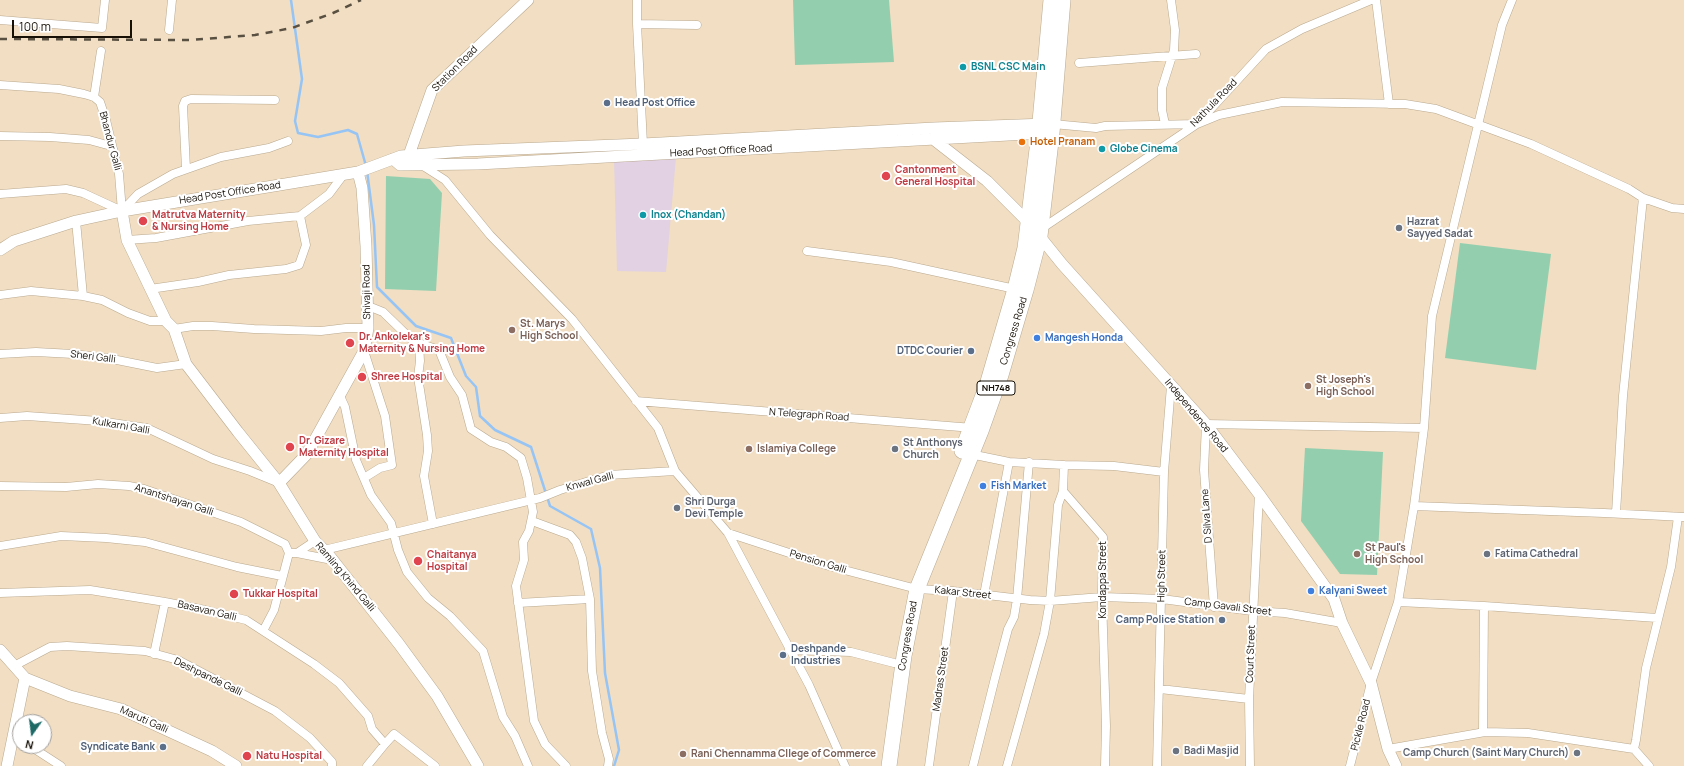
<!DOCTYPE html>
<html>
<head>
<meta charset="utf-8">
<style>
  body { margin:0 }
  #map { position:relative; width:1684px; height:766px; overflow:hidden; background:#f1dec3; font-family:Manrope,sans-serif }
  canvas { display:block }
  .north { position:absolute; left:12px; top:714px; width:40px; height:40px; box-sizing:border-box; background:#fff; border:1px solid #a29f9c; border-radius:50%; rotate:194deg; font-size:11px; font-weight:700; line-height:16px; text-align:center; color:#161007 }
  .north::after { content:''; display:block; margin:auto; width:14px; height:18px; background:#1c6966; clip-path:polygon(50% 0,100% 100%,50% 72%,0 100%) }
  .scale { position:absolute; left:12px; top:20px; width:120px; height:18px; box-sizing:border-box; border:2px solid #161007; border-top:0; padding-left:5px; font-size:12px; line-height:14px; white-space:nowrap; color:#161007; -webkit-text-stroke:3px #fff; paint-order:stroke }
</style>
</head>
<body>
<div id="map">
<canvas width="1684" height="766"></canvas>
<div class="north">N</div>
<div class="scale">100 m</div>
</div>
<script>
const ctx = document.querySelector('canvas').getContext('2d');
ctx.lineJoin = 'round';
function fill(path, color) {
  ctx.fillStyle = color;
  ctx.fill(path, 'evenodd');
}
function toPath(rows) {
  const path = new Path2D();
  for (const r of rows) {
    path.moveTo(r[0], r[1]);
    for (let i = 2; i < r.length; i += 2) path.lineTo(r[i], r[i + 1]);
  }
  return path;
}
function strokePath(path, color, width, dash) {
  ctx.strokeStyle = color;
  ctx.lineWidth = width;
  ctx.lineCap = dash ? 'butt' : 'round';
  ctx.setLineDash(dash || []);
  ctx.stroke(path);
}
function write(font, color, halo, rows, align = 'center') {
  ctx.font = font + ' Manrope,sans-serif';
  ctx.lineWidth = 4;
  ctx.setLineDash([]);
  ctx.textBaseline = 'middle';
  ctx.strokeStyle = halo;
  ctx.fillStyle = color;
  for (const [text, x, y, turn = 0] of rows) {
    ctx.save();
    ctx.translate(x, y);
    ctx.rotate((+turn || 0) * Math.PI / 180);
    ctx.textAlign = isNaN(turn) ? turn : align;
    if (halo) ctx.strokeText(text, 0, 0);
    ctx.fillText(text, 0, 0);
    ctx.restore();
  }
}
fill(toPath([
  [676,157,666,272,617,271,614,159]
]), '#e1d1e3');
fill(toPath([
  [793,0,889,0,894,62,795,65],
  [386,176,430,179,442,193,436,291,385,289],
  [1460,243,1551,254,1536,370,1445,358],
  [1305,448,1383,452,1377,575,1340,574,1301,521]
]), '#93cfae');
strokePath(toPath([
  [291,0,302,79,295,121,298,133,318,137,348,130,357,134,366,166],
  [367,171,374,225,377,287,416,326,451,338,466,376,476,387,480,416,495,430,531,447,550,506,591,529,600,568,605,673,619,750,614,766]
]), '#96c4f5', 2.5);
const street = toPath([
  [637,0,637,24],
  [1376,0,1389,104],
  [0,20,102,28,105,0],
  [169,30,172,0],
  [1079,63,1196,54],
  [0,85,59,89,84,94,94,97,100,102,106,120,119,174,122,211],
  [94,97,101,51],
  [1053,124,1096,128,1105,126,1197,124,1219,115,1282,102,1405,104,1436,109,1531,144,1629,189,1643,198,1672,208,1684,209],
  [1165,124,1162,110,1162,88,1174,50,1175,30,1171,0],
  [0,136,50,137,89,140,111,146],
  [643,144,637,24,697,25],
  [420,164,445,180,490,235,572,319,658,428,675,471,728,533,809,685,845,766],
  [186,169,183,106,185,101,191,99,275,100],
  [0,194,66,189,83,193,122,211],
  [122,211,138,194,173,174,221,157,269,148,288,141],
  [300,216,329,194,344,174],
  [76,221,83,296],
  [1041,229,1197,124,1266,49,1302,29,1371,0],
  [127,240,156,238,248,221,300,216,306,245,299,265,286,269,229,275,198,282,150,289],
  [807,251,891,262,1015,289],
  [0,295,31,291,83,296,102,300,128,313,150,321,166,321],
  [368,306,383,312,413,341,439,350,450,377,462,395,471,429,491,442,506,447,521,458,527,478,533,512,529,531,523,542,524,560,516,586,534,721,545,744,566,766],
  [174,329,193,326,212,326,254,329,321,331,346,328,368,328],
  [419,343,420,361,418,377,427,435,428,451,424,476,433,524],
  [364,351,385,416,392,465,380,468,364,478],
  [0,354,36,352,73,354,107,358,157,368,186,364],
  [340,396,345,407,356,460,371,495,391,523,398,550,407,572,428,598,450,616,483,651,503,717,515,736,528,766],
  [636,401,973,428],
  [0,418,27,416,99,421,147,428,213,459,250,471,277,482],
  [970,454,1009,462,1064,465,1063,491,1103,537,1102,597,1106,726,1105,766],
  [1064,465,1114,466,1164,472],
  [0,486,66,487,98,484,129,486,144,489,241,522,285,544,289,553],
  [1414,506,1604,513,1684,517],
  [1616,513,1623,396,1643,198],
  [532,521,570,535,576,542,582,558,590,599,592,671,602,733,609,759,608,766],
  [728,533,829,566,917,589,953,591,1030,600,1050,601,1102,597,1162,599,1252,611,1285,613,1342,623],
  [0,546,61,536,106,538,145,542,237,567,282,576],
  [324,550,540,498,560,490,609,475,675,471],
  [297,553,332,560],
  [0,593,90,590,165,602,205,610,246,620,314,664,339,683,368,716,372,729,385,744,367,766],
  [984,595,1009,462],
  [1398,602,1484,606],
  [518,603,590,599],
  [1214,607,1204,470,1206,424,1424,428],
  [263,631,274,610,289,553,297,553,315,541],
  [789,650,851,652,894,663],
  [154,654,165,602],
  [14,666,50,647,67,646,145,651,178,660,275,711,310,738,332,762,332,766],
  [1160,689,1249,699],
  [1483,732,1484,606,1657,618],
  [385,744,394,734,435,766],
  [30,746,61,766],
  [1388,749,1485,732,1528,733,1634,749],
  [929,766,953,591],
  [973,766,995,678,1008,629,1014,617,1017,599,1029,462],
  [1007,766,1044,634,1050,601,1058,505,1063,491],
  [1157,766,1164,472,1171,386],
  [1250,766,1249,699,1259,494],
  [1350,766,1371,683,1398,602,1414,506,1424,428,1432,316,1502,25,1512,0],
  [1649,766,1634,749,1636,740,1646,668,1671,567,1678,517]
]);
const secondary = toPath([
  [933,139,987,181,1029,223,1062,264,1206,424,1259,494,1334,599,1342,623,1371,683,1388,749,1396,766],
  [409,155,432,90,528,0],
  [393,159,400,165,478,164,1045,133],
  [122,211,127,240,166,321,174,329,186,364,238,432,279,483,315,541,328,554,399,644,437,696,478,766],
  [0,250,14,241,76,221,122,211,358,172,401,156,464,151,643,144,934,128,1047,124],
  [279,483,307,454,364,351,368,328,366,246,362,188,358,172],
  [0,650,25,678,7,766],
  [25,678,70,696,121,709,212,751,236,766]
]);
const highway = toPath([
  [962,451,987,385,1015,289,1025,248,1039,133,1051,0],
  [889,766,904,656,917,589,981,431,1001,375,1026,290,1040,236,1052,133,1063,0]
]);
strokePath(street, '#baa98f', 9);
strokePath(secondary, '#baa98f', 12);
strokePath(highway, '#baa98f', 16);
strokePath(street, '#fff', 8);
strokePath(secondary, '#fff', 11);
strokePath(highway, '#fff', 15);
strokePath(toPath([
  [0,39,190,40,255,35,292,28,333,13,361,0]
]), '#5a5041', 2.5, [7, 7]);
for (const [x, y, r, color] of [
  [963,67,4,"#0f9aa8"],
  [607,103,4,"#5c6f8a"],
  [1022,142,4,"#e8710a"],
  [1102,149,4,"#0f9aa8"],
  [886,176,5,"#e0444e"],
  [643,215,4,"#0f9aa8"],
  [143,221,5,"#e0444e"],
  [1399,228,4,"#6b7280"],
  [512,330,4,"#8d6e63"],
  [1037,338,4,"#3f7fe0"],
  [350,343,5,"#e0444e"],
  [971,351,4,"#5c6f8a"],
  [362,377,5,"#e0444e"],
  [1308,386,4,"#8d6e63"],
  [290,447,5,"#e0444e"],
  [749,449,4,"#8d6e63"],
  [895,449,4,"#6b7280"],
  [983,486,4,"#3f7fe0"],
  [677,508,4,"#6b7280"],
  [1357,554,4,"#8d6e63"],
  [1487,554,4,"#6b7280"],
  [418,561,5,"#e0444e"],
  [1311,591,4,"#3f7fe0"],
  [234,594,5,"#e0444e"],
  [1222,620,4,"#5c6f8a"],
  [783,655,4,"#5c6f8a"],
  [163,747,4,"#5c6f8a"],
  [1176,751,4,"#6b7280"],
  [1577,753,4,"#6b7280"],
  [683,754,4,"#8d6e63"],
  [247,756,5,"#e0444e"]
]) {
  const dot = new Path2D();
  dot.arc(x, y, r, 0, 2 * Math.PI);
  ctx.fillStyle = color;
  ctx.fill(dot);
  strokePath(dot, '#fff', 1.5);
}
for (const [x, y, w] of [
  [996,388,38]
]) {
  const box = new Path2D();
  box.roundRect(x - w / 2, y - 7, w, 14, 3);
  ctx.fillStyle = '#fff';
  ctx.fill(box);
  strokePath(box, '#161007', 1);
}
write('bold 9px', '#161007', null, [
  ["NH748",996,388]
]);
write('bold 10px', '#0d838f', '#fff', [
  ["BSNL CSC Main",971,67],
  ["Globe Cinema",1110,149],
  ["Inox (Chandan)",651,215]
], 'left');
write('10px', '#161007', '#fff', [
  ["Station Road",455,69,-45],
  ["Nathula Road",1214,103,-46],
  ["Bhandur Galli",110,141,75],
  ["Head Post Office Road",721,151,-3],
  ["Head Post Office Road",230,193,-9],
  ["Shivaji Road",367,292,-91],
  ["Congress Road",1014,331,-73],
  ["Sheri Galli",93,357,7],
  ["N Telegraph Road",809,415,4],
  ["Independence Road",1196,416,50],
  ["Kulkarni Galli",121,426,10],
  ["Knwal Galli",590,482,-15],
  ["Anantshayan Galli",174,500,18],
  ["D Silva Lane",1207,516,-94],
  ["Pension Galli",818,562,17],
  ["High Street",1162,576,-89],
  ["Ramling Khind Galli",345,577,50],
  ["Kondappa Street",1103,580,-90],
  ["Kakar Street",963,593,6],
  ["Camp Gavali Street",1228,607,7],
  ["Basavan Galli",207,611,13],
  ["Congress Road",908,636,-80],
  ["Court Street",1251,654,-88],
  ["Deshpande Galli",208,677,26],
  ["Madras Street",941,679,-82],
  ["Maruti Galli",144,720,24],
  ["Pickle Road",1361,725,-76]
]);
write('bold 10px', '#4e5e75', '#fff', [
  ["Head Post Office",615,103,"left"],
  ["DTDC Courier",963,351],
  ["Camp Police Station",1214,620],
  ["Deshpande",791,649,"left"],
  ["Industries",791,661,"left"],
  ["Syndicate Bank",155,747]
], 'right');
write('bold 10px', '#c56008', '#fff', [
  ["Hotel Pranam",1030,142]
], 'left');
write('bold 10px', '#be3a42', '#fff', [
  ["Cantonment",895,170],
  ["General Hospital",895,182],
  ["Matrutva Maternity",152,215],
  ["& Nursing Home",152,227],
  ["Dr. Ankolekar's",359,337],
  ["Maternity & Nursing Home",359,349],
  ["Shree Hospital",371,377],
  ["Dr. Gizare",299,441],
  ["Maternity Hospital",299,453],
  ["Chaitanya",427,555],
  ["Hospital",427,567],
  ["Tukkar Hospital",243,594],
  ["Natu Hospital",256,756]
], 'left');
write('bold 10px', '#5b616d', '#fff', [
  ["Hazrat",1407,222],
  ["Sayyed Sadat",1407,234],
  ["St Anthonys",903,443],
  ["Church",903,455],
  ["Shri Durga",685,502],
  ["Devi Temple",685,514],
  ["Fatima Cathedral",1495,554],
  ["Badi Masjid",1184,751],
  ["Camp Church (Saint Mary Church)",1569,753,"right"]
], 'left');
write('bold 10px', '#785e54', '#fff', [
  ["St. Marys",520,324],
  ["High School",520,336],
  ["St Joseph's",1316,380],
  ["High School",1316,392],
  ["Islamiya College",757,449],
  ["St Paul's",1365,548],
  ["High School",1365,560],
  ["Rani Chennamma Cllege of Commerce",691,754]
], 'left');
write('bold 10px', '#366cbe', '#fff', [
  ["Mangesh Honda",1045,338],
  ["Fish Market",991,486],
  ["Kalyani Sweet",1319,591]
], 'left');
</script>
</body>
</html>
